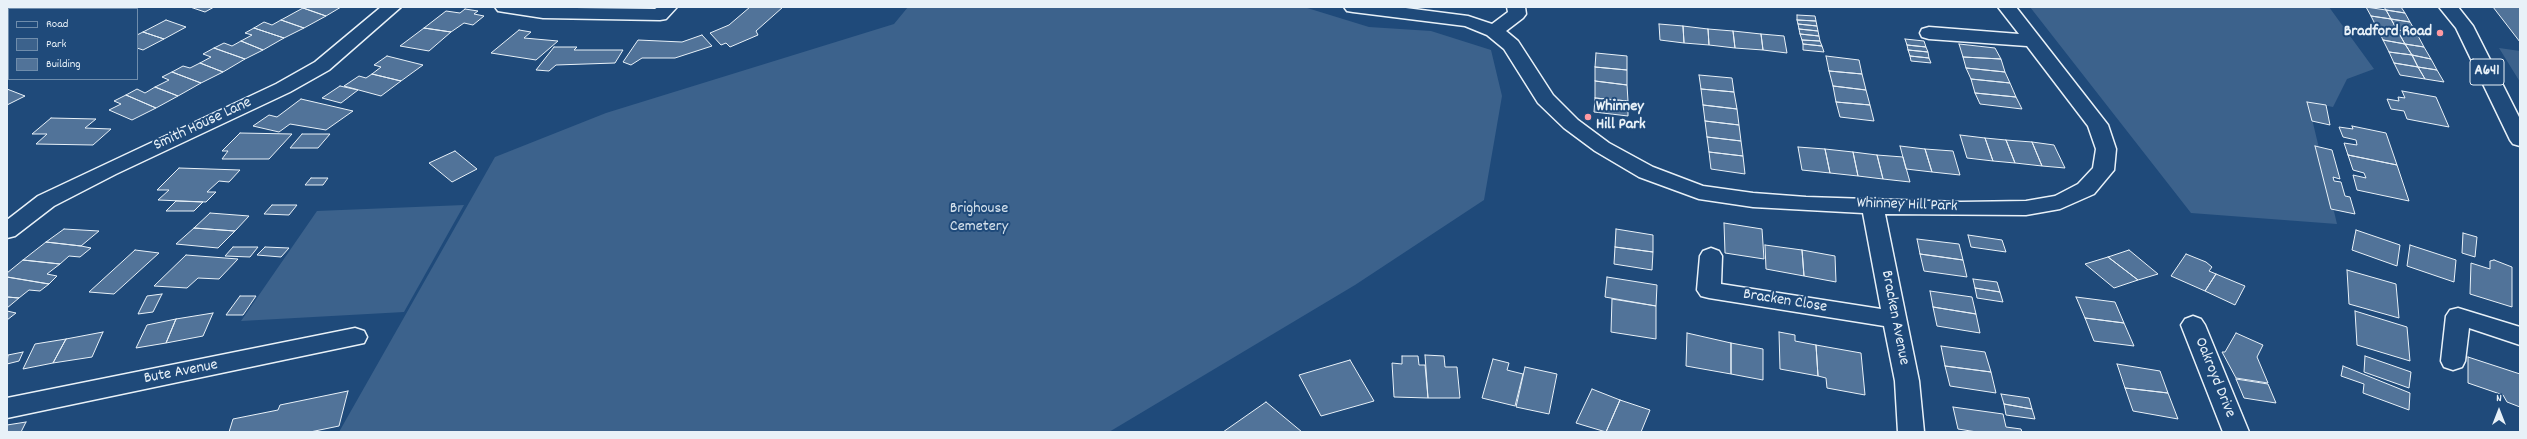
<!DOCTYPE html>
<html>
<head>
<meta charset="utf-8">
<style>
  body { margin:0 }
  #map { position:relative; width:2527px; height:439px; overflow:hidden; background:#1f4a7a; font-family:Dekko,sans-serif }
  canvas { display:block }
  .frame { position:absolute; inset:0; border:8px solid #e8f1f8; pointer-events:none }
  .legend { position:absolute; left:8px; top:8px; width:130px; height:72px; box-sizing:border-box; background:#1f4a7a; border:1px solid #6f8dac; margin:0; padding:5px 7px; list-style:none; font-size:12px; color:#e8f1f8 }
  .legend li { display:flex; align-items:center; gap:8px; height:20px }
  .legend b { width:20px; border:1px solid #6f8dac }
  .north { position:absolute; left:2479px; top:391px; width:40px; height:40px; -webkit-text-stroke:3px #1f4a7a; paint-order:stroke; rotate:0deg; font-size:11px; font-weight:700; line-height:16px; text-align:center; color:#e8f1f8 }
  .north::after { content:''; display:block; margin:auto; width:14px; height:18px; background:#e8f1f8; clip-path:polygon(50% 0,100% 100%,50% 72%,0 100%) }
</style>
</head>
<body>
<div id="map">
<canvas width="2527" height="439"></canvas>
<div class="frame"></div>
<ul class="legend">
<li><b style="height:5px;background:#1f4a7a"></b>Road</li>
<li><b style="height:11px;background:#3c628c"></b>Park</li>
<li><b style="height:11px;background:#517399"></b>Building</li>
</ul>
<div class="north">N</div>
</div>
<script>
const ctx = document.querySelector('canvas').getContext('2d');
ctx.lineJoin = 'round';
function fill(path, color) {
  ctx.fillStyle = color;
  ctx.fill(path, 'evenodd');
}
function toPath(rows) {
  const path = new Path2D();
  for (const r of rows) {
    path.moveTo(r[0], r[1]);
    for (let i = 2; i < r.length; i += 2) path.lineTo(r[i], r[i + 1]);
  }
  return path;
}
function strokePath(path, color, width, dash) {
  ctx.strokeStyle = color;
  ctx.lineWidth = width;
  ctx.lineCap = dash ? 'butt' : 'round';
  ctx.setLineDash(dash || []);
  ctx.stroke(path);
}
function write(font, color, halo, rows, align = 'center') {
  ctx.font = font + ' Dekko,sans-serif';
  ctx.lineWidth = 4;
  ctx.setLineDash([]);
  ctx.textBaseline = 'middle';
  ctx.strokeStyle = halo;
  ctx.fillStyle = color;
  for (const [text, x, y, turn = 0] of rows) {
    ctx.save();
    ctx.translate(x, y);
    ctx.rotate((+turn || 0) * Math.PI / 180);
    ctx.textAlign = isNaN(turn) ? turn : align;
    if (halo) ctx.strokeText(text, 0, 0);
    ctx.fillText(text, 0, 0);
    ctx.restore();
  }
}
fill(toPath([
  [908,7,1304,7,1369,27,1431,31,1491,50,1502,96,1484,200,1355,285,1109,432,339,432,495,157,606,113,894,24],
  [2030,7,2329,7,2374,69,2347,79,2333,107,2308,102,2337,224,2191,213],
  [2499,48,2520,51,2520,82],
  [464,205,404,312,241,321,317,211]
]), '#3c628c');
const building = toPath([
  [42,7,69,7,38,9,42,7],
  [190,7,214,7,205,12,190,7],
  [305,7,341,7,326,16,303,8,305,7],
  [750,7,783,7,756,31,758,35,730,47,726,43,721,45,710,33,729,25,750,7],
  [2366,7,2386,10,2391,19,2371,16,2366,7],
  [2384,7,2401,7,2405,13,2386,10,2384,7],
  [2493,7,2520,7,2520,42,2493,7],
  [303,8,326,16,304,28,281,20,303,8],
  [465,9,478,11,474,14,484,16,473,25,464,23,451,32,424,28,446,11,460,13,465,9],
  [2386,10,2405,13,2410,22,2391,19,2386,10],
  [1797,15,1815,16,1816,21,1797,20,1797,15],
  [2371,16,2391,19,2397,30,2376,26,2371,16],
  [2391,19,2410,22,2416,32,2397,30,2391,19],
  [166,20,186,27,164,39,143,32,166,20],
  [281,20,304,28,284,38,254,28,264,22,272,25,281,20],
  [1797,20,1816,21,1817,26,1798,24,1797,20],
  [1659,24,1683,26,1684,43,1660,40,1659,24],
  [1798,24,1817,26,1818,31,1799,29,1798,24],
  [1683,26,1708,29,1709,45,1684,43,1683,26],
  [2376,26,2397,30,2405,44,2383,40,2376,26],
  [254,28,284,38,263,50,241,41,252,35,245,33,254,28],
  [424,28,451,32,429,51,400,46,424,28],
  [1708,29,1733,31,1735,48,1709,45,1708,29],
  [1799,29,1818,31,1819,36,1800,34,1799,29],
  [519,30,531,32,524,38,558,41,536,60,491,53,519,30],
  [2397,30,2416,32,2424,47,2405,44,2397,30],
  [1733,31,1761,34,1763,50,1735,48,1733,31],
  [143,32,164,39,143,50,137,48,137,35,143,32],
  [1761,34,1784,36,1787,53,1763,50,1761,34],
  [1800,34,1819,36,1820,41,1802,40,1800,34],
  [702,35,712,46,675,58,642,58,631,65,623,62,638,40,682,42,702,35],
  [1905,39,1924,41,1926,47,1907,45,1905,39],
  [1802,40,1820,41,1822,46,1803,44,1802,40],
  [2383,40,2405,44,2412,55,2389,52,2383,40],
  [241,41,263,50,245,59,214,48,224,43,232,46,241,41],
  [1803,44,1822,46,1824,52,1803,50,1803,44],
  [1959,44,1995,48,2001,59,1963,57,1959,44],
  [2405,44,2424,47,2431,59,2412,55,2405,44],
  [1907,45,1926,47,1928,52,1908,50,1907,45],
  [554,47,577,47,574,50,623,50,615,63,556,65,549,71,536,70,554,47],
  [214,48,245,59,223,72,200,63,211,57,203,54,214,48],
  [1908,50,1928,52,1929,58,1910,56,1908,50],
  [2389,52,2412,55,2418,67,2394,63,2389,52],
  [1596,53,1627,56,1627,70,1595,67,1596,53],
  [2412,55,2431,59,2437,70,2418,67,2412,55],
  [387,56,423,65,401,81,372,74,381,67,374,65,387,56],
  [1826,56,1859,60,1862,74,1829,71,1826,56],
  [1910,56,1929,58,1931,63,1911,61,1910,56],
  [1963,57,2001,59,2005,72,1966,68,1963,57],
  [200,63,223,72,201,83,172,72,183,66,190,68,200,63],
  [2394,63,2418,67,2425,79,2400,75,2394,63],
  [1595,67,1627,70,1627,85,1595,81,1595,67],
  [2418,67,2437,70,2444,82,2425,79,2418,67],
  [1966,68,2005,72,2010,83,1971,79,1966,68],
  [1829,71,1862,74,1866,90,1833,86,1829,71],
  [172,72,201,83,178,96,155,87,169,80,162,77,172,72],
  [372,74,401,81,381,96,344,86,359,76,366,78,372,74],
  [1699,75,1732,78,1734,92,1701,89,1699,75],
  [1971,79,2010,83,2016,97,1975,93,1971,79],
  [1595,81,1627,85,1628,101,1595,98,1595,81],
  [340,86,358,90,341,103,322,98,340,86],
  [1833,86,1866,90,1870,105,1836,102,1833,86],
  [155,87,178,96,156,108,126,95,137,89,145,93,155,87],
  [7,89,25,96,7,105,7,89],
  [1701,89,1734,92,1737,109,1703,105,1701,89],
  [2402,91,2436,97,2449,127,2407,119,2404,111,2391,109,2387,99,2399,101,2398,97,2405,98,2402,91],
  [1975,93,2016,97,2022,109,1980,104,1975,93],
  [126,95,156,108,132,120,109,110,121,104,114,101,126,95],
  [1595,98,1628,101,1628,116,1594,112,1595,98],
  [301,99,353,111,326,130,290,124,279,132,253,126,269,115,277,117,301,99],
  [1836,102,1870,105,1874,121,1840,117,1836,102],
  [2307,102,2326,105,2330,125,2312,121,2307,102],
  [1703,105,1737,109,1739,125,1705,121,1703,105],
  [51,118,96,119,85,128,111,129,93,145,36,144,47,134,32,134,51,118],
  [1705,121,1739,125,1741,141,1707,137,1705,121],
  [2352,126,2386,133,2397,165,2348,155,2344,143,2357,145,2356,140,2343,137,2339,127,2353,129,2352,126],
  [240,133,292,134,269,159,222,159,228,151,222,151,240,133],
  [302,134,330,134,318,148,290,148,302,134],
  [1960,135,1985,138,1993,161,1967,158,1960,135],
  [1707,137,1741,141,1743,156,1709,152,1707,137],
  [1985,138,2006,140,2015,163,1993,161,1985,138],
  [2006,140,2032,142,2042,166,2015,163,2006,140],
  [2032,142,2054,145,2065,168,2042,166,2032,142],
  [1900,146,1925,149,1932,172,1906,169,1900,146],
  [2315,146,2332,150,2340,179,2333,177,2334,181,2341,182,2345,196,2350,197,2355,214,2331,209,2315,146],
  [1798,147,1825,149,1830,173,1802,170,1798,147],
  [1825,149,1853,152,1858,176,1830,173,1825,149],
  [1925,149,1953,151,1960,175,1932,172,1925,149],
  [455,151,477,169,452,182,429,163,455,151],
  [1709,152,1743,156,1745,174,1711,169,1709,152],
  [1853,152,1877,155,1883,179,1858,176,1853,152],
  [1877,155,1903,157,1910,182,1883,179,1877,155],
  [2348,155,2397,165,2409,201,2357,190,2353,175,2366,178,2364,173,2353,170,2348,155],
  [179,168,240,170,229,182,219,181,207,192,216,192,206,202,158,200,169,190,157,190,179,168],
  [311,178,328,178,323,185,305,185,311,178],
  [176,201,203,202,194,211,166,211,176,201],
  [272,205,297,205,289,215,264,214,272,205],
  [210,213,249,216,235,231,194,228,210,213],
  [1724,223,1762,229,1764,259,1725,253,1724,223],
  [194,228,235,231,218,248,176,244,194,228],
  [64,229,99,231,81,246,46,242,64,229],
  [1616,229,1653,235,1653,252,1615,247,1616,229],
  [2356,230,2400,245,2397,266,2352,250,2356,230],
  [2463,233,2477,237,2475,257,2462,253,2463,233],
  [1968,235,2002,240,2006,252,1971,247,1968,235],
  [1917,239,1959,244,1963,260,1920,254,1917,239],
  [46,242,81,246,91,248,80,257,69,256,60,264,23,260,46,242],
  [1765,245,1802,250,1804,276,1766,269,1765,245],
  [2410,245,2456,260,2454,282,2407,266,2410,245],
  [233,247,258,247,250,257,225,256,233,247],
  [265,247,289,248,281,257,257,255,265,247],
  [1615,247,1653,252,1652,270,1614,264,1615,247],
  [135,250,159,253,114,294,89,292,135,250],
  [1802,250,1835,256,1836,282,1804,276,1802,250],
  [2129,250,2158,274,2138,280,2108,257,2129,250],
  [1920,254,1963,260,1967,277,1924,271,1920,254],
  [2186,254,2206,262,2212,267,2209,271,2216,274,2205,291,2171,276,2186,254],
  [186,255,238,259,219,279,198,278,187,288,154,286,186,255],
  [2108,257,2138,280,2114,288,2085,264,2108,257],
  [23,260,60,264,47,274,57,276,49,284,7,277,7,273,23,260],
  [2494,260,2512,267,2512,307,2470,294,2471,263,2490,269,2490,261,2494,260],
  [2347,270,2396,284,2399,318,2349,304,2347,270],
  [2216,274,2245,286,2235,305,2205,291,2216,274],
  [7,277,49,284,40,291,29,290,19,298,7,297,7,277],
  [1607,277,1657,285,1656,306,1605,297,1607,277],
  [1973,279,1997,282,2000,292,1975,288,1973,279],
  [1975,288,2000,292,2003,302,1977,298,1975,288],
  [1930,291,1972,297,1976,314,1933,307,1930,291],
  [162,294,153,312,138,314,147,296,162,294],
  [240,296,256,296,243,315,226,315,240,296],
  [7,297,19,298,7,308,7,297],
  [2076,297,2115,302,2124,323,2085,318,2076,297],
  [1612,299,1656,306,1656,339,1611,332,1612,299],
  [1933,307,1976,314,1980,333,1937,326,1933,307],
  [7,311,16,313,7,320,7,311],
  [2355,311,2407,327,2410,361,2357,345,2355,311],
  [213,313,203,336,166,343,176,319,213,313],
  [2085,318,2124,323,2134,346,2094,341,2085,318],
  [176,319,166,343,136,348,147,325,176,319],
  [103,332,92,357,53,363,66,339,103,332],
  [1779,332,1795,335,1795,341,1816,345,1818,376,1780,369,1779,332],
  [1687,333,1731,343,1731,374,1686,366,1687,333],
  [2236,333,2263,345,2257,357,2268,383,2236,378,2222,352,2225,352,2236,333],
  [66,339,53,363,23,369,35,344,66,339],
  [1731,343,1763,349,1763,380,1731,374,1731,343],
  [1816,345,1861,353,1865,395,1827,388,1826,378,1818,376,1816,345],
  [1941,346,1985,352,1991,372,1945,366,1941,346],
  [23,352,19,361,7,364,8,355,23,352],
  [1425,355,1444,356,1445,367,1457,367,1460,398,1428,398,1425,355],
  [1402,356,1418,356,1419,365,1425,365,1428,398,1394,397,1392,363,1402,364,1402,356],
  [2365,356,2411,372,2409,388,2364,372,2365,356],
  [2468,357,2520,374,2520,407,2507,402,2503,395,2468,383,2468,357],
  [1493,359,1509,363,1507,370,1523,374,1515,406,1482,398,1493,359],
  [1350,360,1374,401,1321,416,1299,375,1350,360],
  [2117,364,2160,371,2168,393,2125,388,2117,364],
  [1945,366,1991,372,1996,393,1950,386,1945,366],
  [2343,366,2410,393,2409,410,2363,393,2364,384,2341,376,2343,366],
  [1525,367,1557,374,1549,414,1516,407,1525,367],
  [2236,379,2268,384,2276,403,2244,398,2236,379],
  [2125,388,2168,393,2178,419,2133,411,2125,388],
  [1592,389,1620,400,1606,432,1576,423,1592,389],
  [348,391,339,426,310,432,229,432,233,419,278,410,280,405,348,391],
  [2001,394,2029,398,2032,409,2004,404,2001,394],
  [1620,400,1650,410,1641,432,1606,432,1620,400],
  [1266,402,1302,432,1223,432,1266,402],
  [2004,404,2032,409,2035,419,2006,415,2004,404],
  [1953,407,2003,414,2006,427,2021,429,2022,432,1977,432,1958,429,1953,407],
  [26,422,21,432,7,432,7,425,26,422]
]);
fill(building, '#517399');
strokePath(building, '#e8f1f8', 1);
const minor = toPath([
  [111,7,132,7,131,9,110,9,111,7],
  [381,7,401,7,329,70,290,92,116,174,54,206,15,236,7,238,7,220,38,196,276,84,315,62,381,7],
  [495,7,655,9,658,7,677,7,666,19,660,20,543,18,504,12,498,11,495,7],
  [1344,7,1398,7,1468,16,1492,24,1508,12,1507,7,1525,7,1526,14,1523,18,1506,31,1518,41,1553,95,1578,120,1609,143,1653,167,1703,186,1753,193,1806,197,1961,202,2026,201,2055,196,2078,184,2093,168,2096,149,2088,126,2027,46,1929,39,1922,37,1920,33,1922,29,1929,27,2019,34,1998,7,2016,7,2108,125,2116,149,2114,170,2094,194,2060,209,2026,215,1885,214,1919,381,1924,432,1898,432,1895,381,1884,326,1709,298,1701,296,1697,290,1700,256,1703,251,1711,248,1719,251,1722,256,1721,284,1881,309,1863,213,1753,207,1699,199,1639,177,1595,151,1564,128,1538,103,1504,49,1487,35,1465,26,1353,12,1347,11,1344,7],
  [7,40,9,40,9,52,7,52,7,40],
  [2458,308,2520,327,2520,345,2469,328,2465,361,2462,367,2453,370,2444,367,2441,361,2446,316,2450,310,2458,308],
  [2193,316,2201,319,2205,325,2249,432,2223,432,2181,325,2185,319,2193,316],
  [355,328,364,331,367,337,364,343,7,418,7,398,355,328]
]);
const major = toPath([
  [2439,7,2458,7,2473,26,2520,119,2520,146,2513,144,2510,140,2456,28,2439,7]
]);
strokePath(minor, '#e8f1f8', 3);
strokePath(major, '#e8f1f8', 3);
fill(minor, '#1f4a7a');
fill(major, '#1f4a7a');
for (const [x, y, r, color] of [
  [2440,33,4,"#ff9aa2"],
  [1588,117,4,"#ff9aa2"]
]) {
  const dot = new Path2D();
  dot.arc(x, y, r, 0, 2 * Math.PI);
  ctx.fillStyle = color;
  ctx.fill(dot);
  strokePath(dot, '#1f4a7a', 1.5);
}
for (const [x, y, w] of [
  [2487,72,34]
]) {
  const box = new Path2D();
  box.roundRect(x - w / 2, y - 13, w, 26, 3);
  ctx.fillStyle = '#1f4a7a';
  ctx.fill(box);
  strokePath(box, '#e8f1f8', 1);
}
write('bold 15px', '#e8f1f8', null, [
  ["A641",2487,72]
]);
write('bold 16px', '#e8f1f8', '#1f4a7a', [
  ["Bradford Road",2432,33],
  ["Whinney",1596,108,"left"],
  ["Hill Park",1596,126,"left"]
], 'right');
write('16px', '#e8f1f8', '#1f4a7a', [
  ["Smith House Lane",203,125,-25],
  ["Whinney Hill Park",1907,206,2],
  ["Bracken Close",1785,302,9],
  ["Bracken Avenue",1894,318,79],
  ["Bute Avenue",181,373,-11],
  ["Oakroyd Drive",2214,378,68]
]);
write('16px', '#d7e3ed', '#1f4a7a', [
  ["Brighouse",979,210],
  ["Cemetery",979,228]
]);
</script>
</body>
</html>
